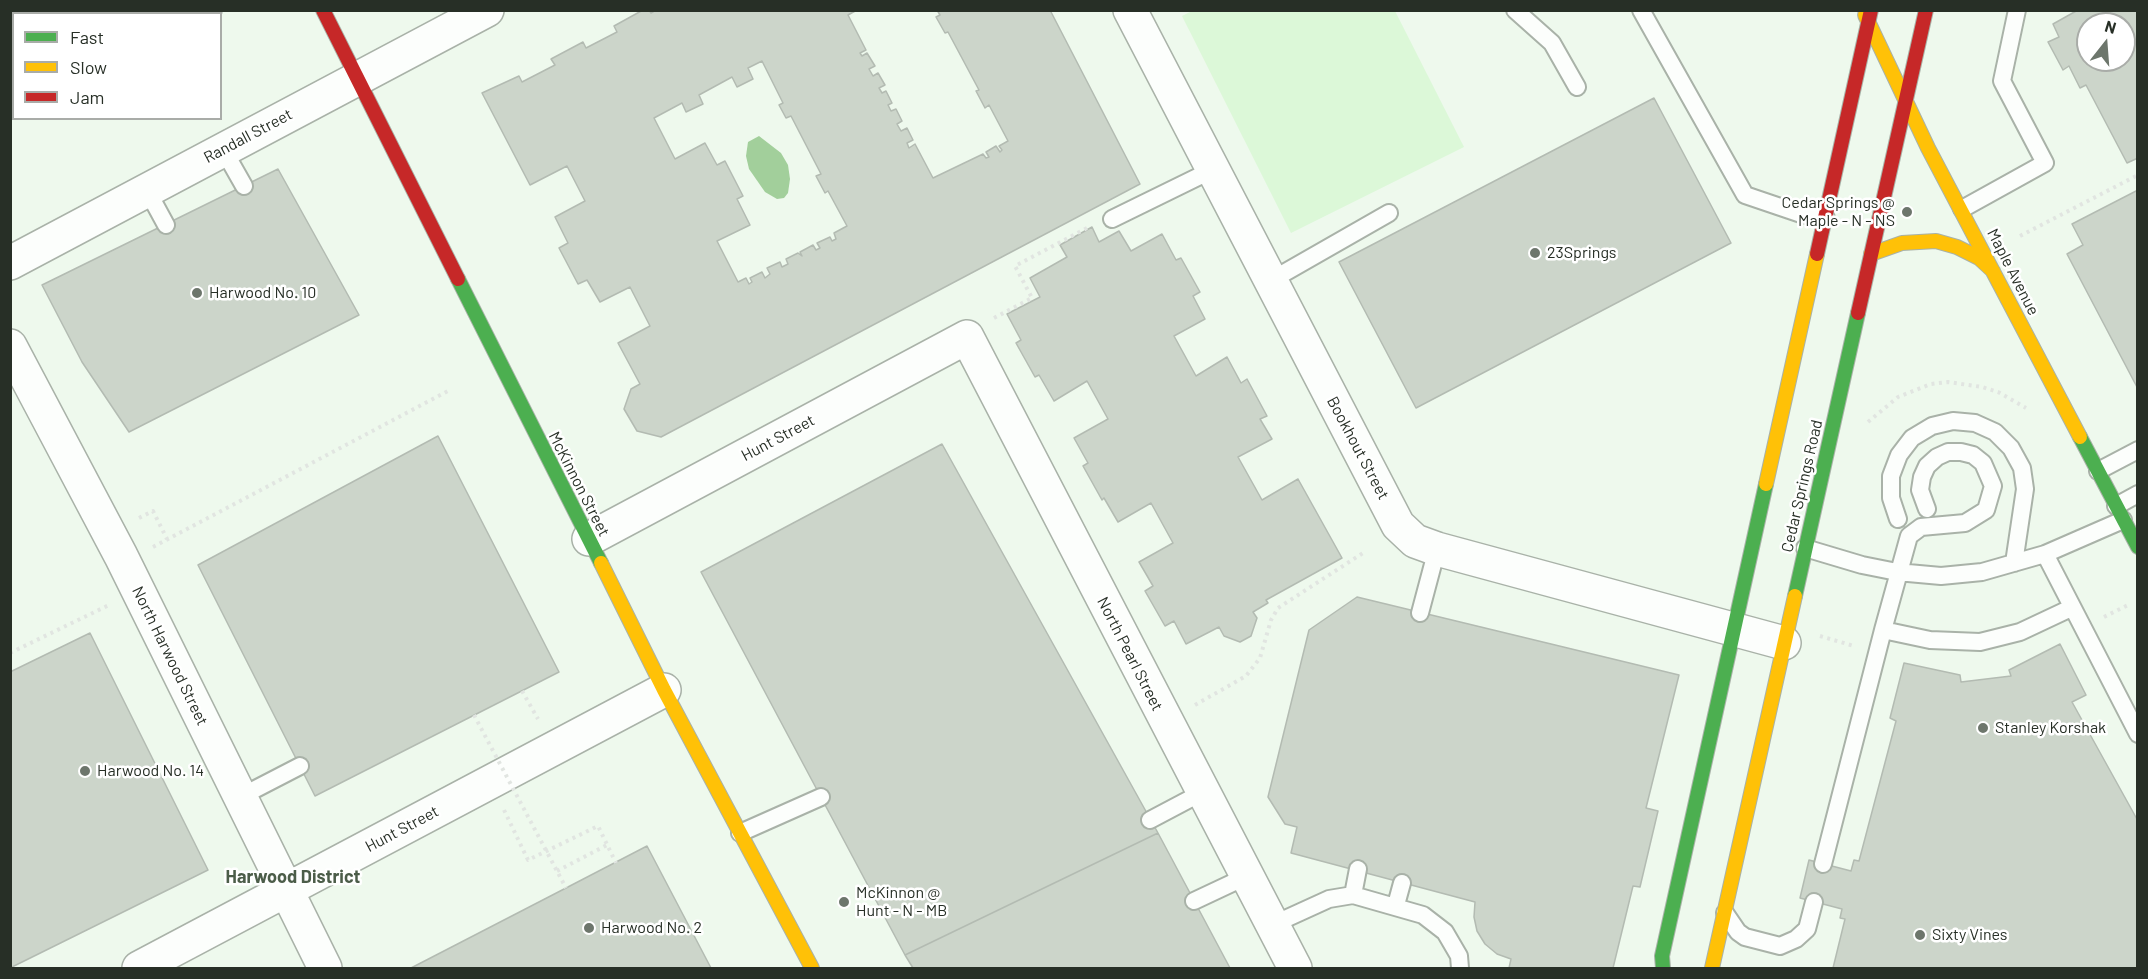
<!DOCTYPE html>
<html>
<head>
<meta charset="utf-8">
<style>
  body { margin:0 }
  #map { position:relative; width:2148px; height:979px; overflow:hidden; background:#eef9ed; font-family:Barlow,sans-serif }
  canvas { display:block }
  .frame { position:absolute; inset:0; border:12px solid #272f26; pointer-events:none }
  .legend { position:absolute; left:12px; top:12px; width:210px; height:108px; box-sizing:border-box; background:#fff; border:2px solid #a9aca8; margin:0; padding:8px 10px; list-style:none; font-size:18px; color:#272f26 }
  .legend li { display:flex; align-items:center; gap:12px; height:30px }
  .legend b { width:30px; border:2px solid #a9aca8 }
  .north { position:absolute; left:2076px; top:12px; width:60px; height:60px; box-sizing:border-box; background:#fff; border:2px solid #a9aca8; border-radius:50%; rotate:17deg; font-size:16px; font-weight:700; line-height:24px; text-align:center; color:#272f26 }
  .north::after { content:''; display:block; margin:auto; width:21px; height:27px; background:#6d766c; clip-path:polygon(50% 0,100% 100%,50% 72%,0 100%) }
</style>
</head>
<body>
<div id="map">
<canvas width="2148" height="979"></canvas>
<div class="frame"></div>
<ul class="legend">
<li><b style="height:8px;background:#4caf50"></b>Fast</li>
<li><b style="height:8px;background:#ffc107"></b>Slow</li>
<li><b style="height:8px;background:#c62828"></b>Jam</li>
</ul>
<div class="north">N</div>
</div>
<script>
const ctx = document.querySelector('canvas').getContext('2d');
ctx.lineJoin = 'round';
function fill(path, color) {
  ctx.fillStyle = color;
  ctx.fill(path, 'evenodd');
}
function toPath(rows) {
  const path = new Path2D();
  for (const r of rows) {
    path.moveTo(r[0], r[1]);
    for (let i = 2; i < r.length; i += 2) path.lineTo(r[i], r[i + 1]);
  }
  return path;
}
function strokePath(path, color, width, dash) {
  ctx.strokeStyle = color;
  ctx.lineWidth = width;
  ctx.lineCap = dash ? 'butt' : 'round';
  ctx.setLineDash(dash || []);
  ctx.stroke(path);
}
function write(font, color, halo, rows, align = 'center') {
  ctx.font = font + ' Barlow,sans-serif';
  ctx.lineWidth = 5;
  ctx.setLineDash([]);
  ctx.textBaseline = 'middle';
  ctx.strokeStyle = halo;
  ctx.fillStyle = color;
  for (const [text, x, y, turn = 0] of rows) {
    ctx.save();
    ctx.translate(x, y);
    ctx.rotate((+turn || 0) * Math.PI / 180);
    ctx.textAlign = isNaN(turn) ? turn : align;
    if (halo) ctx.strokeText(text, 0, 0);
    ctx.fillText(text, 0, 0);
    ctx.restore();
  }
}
fill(toPath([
  [1192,11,1395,11,1464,147,1291,233,1182,16]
]), '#dcf8d8');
fill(toPath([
  [759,136,781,153,788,165,790,179,788,193,784,198,777,199,765,192,749,169,746,156,748,142]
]), '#a2cf9b');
const building = toPath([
  [10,10,221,10,222,13,14,14,14,118,10,120,10,10],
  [643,10,649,10,651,13,656,10,857,10,848,15,866,50,860,53,862,56,867,53,875,66,869,69,873,76,878,73,885,85,879,88,882,93,886,91,892,103,888,105,891,111,896,109,902,121,897,124,901,131,907,128,913,140,907,143,909,148,915,144,933,178,983,154,986,158,989,157,986,152,996,146,1000,152,1002,150,999,146,1008,141,989,105,985,108,976,91,979,90,948,32,945,33,936,17,940,15,937,10,1050,10,1140,184,661,437,637,431,624,409,631,389,640,384,618,343,650,326,630,287,600,302,587,280,578,284,559,248,568,243,555,217,585,201,567,166,530,185,482,93,519,76,522,82,555,65,551,59,583,42,586,48,617,32,614,26,643,10],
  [762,61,783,103,779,105,786,118,791,116,821,174,816,176,825,193,828,191,847,226,834,233,836,239,832,241,830,237,817,243,820,248,816,250,813,245,800,252,802,256,798,253,786,259,788,264,782,267,780,262,767,268,770,274,765,278,762,272,750,278,752,282,749,284,746,278,738,282,717,241,750,225,737,199,743,196,725,161,717,165,705,143,675,159,654,118,682,103,686,112,703,104,699,95,732,77,737,87,753,79,748,68,762,61],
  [2078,10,2138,10,2138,158,2127,163,2086,85,2080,88,2069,66,2063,70,2048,42,2059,37,2053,24,2078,10],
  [2088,24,2124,24,2124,60,2088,60,2088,24],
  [1654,98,1731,243,1416,408,1339,262,1654,98],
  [278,169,359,315,129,432,82,362,42,285,278,169],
  [2138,190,2138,389,2067,254,2083,245,2072,224,2138,190],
  [1092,227,1099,242,1119,231,1131,251,1162,234,1176,260,1181,258,1200,292,1193,296,1205,319,1174,336,1196,376,1227,357,1241,383,1247,379,1267,416,1260,419,1272,439,1238,457,1262,500,1298,479,1342,558,1266,600,1268,603,1253,612,1257,618,1251,636,1240,642,1224,636,1219,627,1186,644,1174,621,1165,626,1145,591,1153,586,1139,562,1173,543,1151,503,1118,522,1104,498,1102,500,1083,466,1088,463,1074,438,1108,419,1087,381,1054,401,1039,375,1035,377,1016,343,1021,340,1007,314,1040,297,1030,278,1067,257,1060,245,1092,227],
  [438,436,559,672,315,796,198,565,438,436],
  [942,444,1158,833,905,955,701,572,942,444],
  [1357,597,1679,675,1646,808,1658,811,1640,887,1633,886,1613,968,1509,968,1511,959,1497,954,1485,944,1477,931,1474,917,1475,902,1291,853,1297,827,1285,824,1268,797,1309,630,1357,597],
  [90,633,208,870,10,968,10,672,90,633],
  [2060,644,2086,695,2072,702,2138,821,2138,968,1833,968,1845,919,1840,918,1842,909,1800,898,1809,860,1851,871,1854,860,1859,861,1896,721,1890,718,1904,663,1960,675,1961,682,2011,676,2009,670,2060,644],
  [1158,833,1230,968,913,968,905,955,1158,833],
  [647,846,711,968,411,968,566,888,647,846]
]);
fill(building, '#ccd5ca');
strokePath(building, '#b3bbb2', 1.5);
const lane = toPath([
  [1515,10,1552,43,1577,87],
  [1641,10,1745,195,1801,214,1826,218],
  [223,149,244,186],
  [147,190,166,225],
  [1962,209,2045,163,2002,81,2017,10],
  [1112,219,1212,170],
  [1270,281,1389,213],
  [2098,471,2138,450],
  [2116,506,2138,494],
  [1927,509,1920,490,1922,477,1927,466,1937,457,1948,452,1961,452,1973,455,1983,463,1993,486,1986,510,1965,523,1921,527,1909,536,1883,630,1930,640,1980,642,2020,632,2071,608],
  [1898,519,1891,498,1891,476,1899,455,1912,438,1932,426,1953,421,1975,423,1995,432,2011,448,2022,468,2025,489,2014,563],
  [1805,548,1862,565,1897,572,1941,576,1982,572,2045,554,2123,520],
  [2045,554,2138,734],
  [1420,613,1437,549],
  [240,797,300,766],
  [1150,820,1203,792],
  [740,833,821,797],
  [1823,864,1883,630],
  [1353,895,1358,869],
  [1194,901,1245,877],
  [1396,905,1402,883],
  [1725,913,1738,932,1745,937,1780,946,1796,939,1807,929,1814,902],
  [1272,925,1329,899,1353,895,1423,915,1445,932,1459,956,1460,968]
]);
const street = toPath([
  [1130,10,1398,525,1415,541,1437,549,1784,643],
  [10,263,487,10],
  [10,346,121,556,325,968],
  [589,539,967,337,1295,968],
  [139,968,664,690]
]);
const fast = toPath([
  [458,279,601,563],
  [2080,437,2138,547],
  [1795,596,1858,313],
  [1663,968,1662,956,1766,484]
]);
const slow = toPath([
  [1865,15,1928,148,2080,437],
  [1871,254,1902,243,1936,241,1957,247,1979,258,1993,271],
  [1766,484,1817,254],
  [601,563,664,690,812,968],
  [1712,968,1795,596]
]);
const jam = toPath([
  [323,10,458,279],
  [1817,254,1871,10],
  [1858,313,1926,10]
]);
strokePath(lane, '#a9b2a8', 20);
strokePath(street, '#a9b2a8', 36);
strokePath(fast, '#a9b2a8', 16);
strokePath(slow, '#a9b2a8', 16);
strokePath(jam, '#a9b2a8', 16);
strokePath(toPath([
  [2020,236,2138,175],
  [994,318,1032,298,1015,266,1089,227],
  [1868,422,1898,397,1931,384,1948,382,1982,387,1998,392,2026,408],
  [139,518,153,511,167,539],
  [153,547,448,391],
  [2104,617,2130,604],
  [1820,636,1854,646],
  [10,653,109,605],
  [522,691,538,719],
  [1195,705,1246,676,1260,658,1271,620,1278,608,1363,553],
  [504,810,528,860,598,826,616,863],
  [557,871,607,845]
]), '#e1e5e1', 4, [3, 4.5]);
strokePath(lane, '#fcfefc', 16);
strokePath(street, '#fcfefc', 33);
strokePath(fast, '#4caf50', 14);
strokePath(slow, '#ffc107', 14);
strokePath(jam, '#c62828', 14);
strokePath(toPath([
  [474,715,566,888]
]), '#e1e5e1', 4, [3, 4.5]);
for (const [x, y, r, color] of [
  [1907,212,6,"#6d766c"],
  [1535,253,6,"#6d766c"],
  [197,293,6,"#6d766c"],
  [1983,728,6,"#6d766c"],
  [85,771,6,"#6d766c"],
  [844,902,6,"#6d766c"],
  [589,928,6,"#6d766c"],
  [1920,935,6,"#6d766c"]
]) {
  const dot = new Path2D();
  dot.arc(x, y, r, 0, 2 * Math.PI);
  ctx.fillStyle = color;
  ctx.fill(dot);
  strokePath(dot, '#fff', 2);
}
write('16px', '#272f26', '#fff', [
  ["Randall Street",248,136,-28],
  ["Maple Avenue",2013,272,63],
  ["Hunt Street",778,438,-28],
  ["Bookhout Street",1358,448,62],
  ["McKinnon Street",579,484,63],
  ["Cedar Springs Road",1802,486,-77],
  ["North Pearl Street",1130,654,63],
  ["North Harwood Street",170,656,64],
  ["Hunt Street",402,829,-28]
]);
write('16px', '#272f26', '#fff', [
  ["Cedar Springs @",1895,203,"right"],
  ["Maple - N - NS",1895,221,"right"],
  ["23Springs",1547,253],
  ["Harwood No. 10",209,293],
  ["Stanley Korshak",1995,728],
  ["Harwood No. 14",97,771],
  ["McKinnon @",856,893],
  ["Hunt - N - MB",856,911],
  ["Harwood No. 2",601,928],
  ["Sixty Vines",1932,935]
], 'left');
write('bold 18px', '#4c5d49', '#fff', [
  ["Harwood District",293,877]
]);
</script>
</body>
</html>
